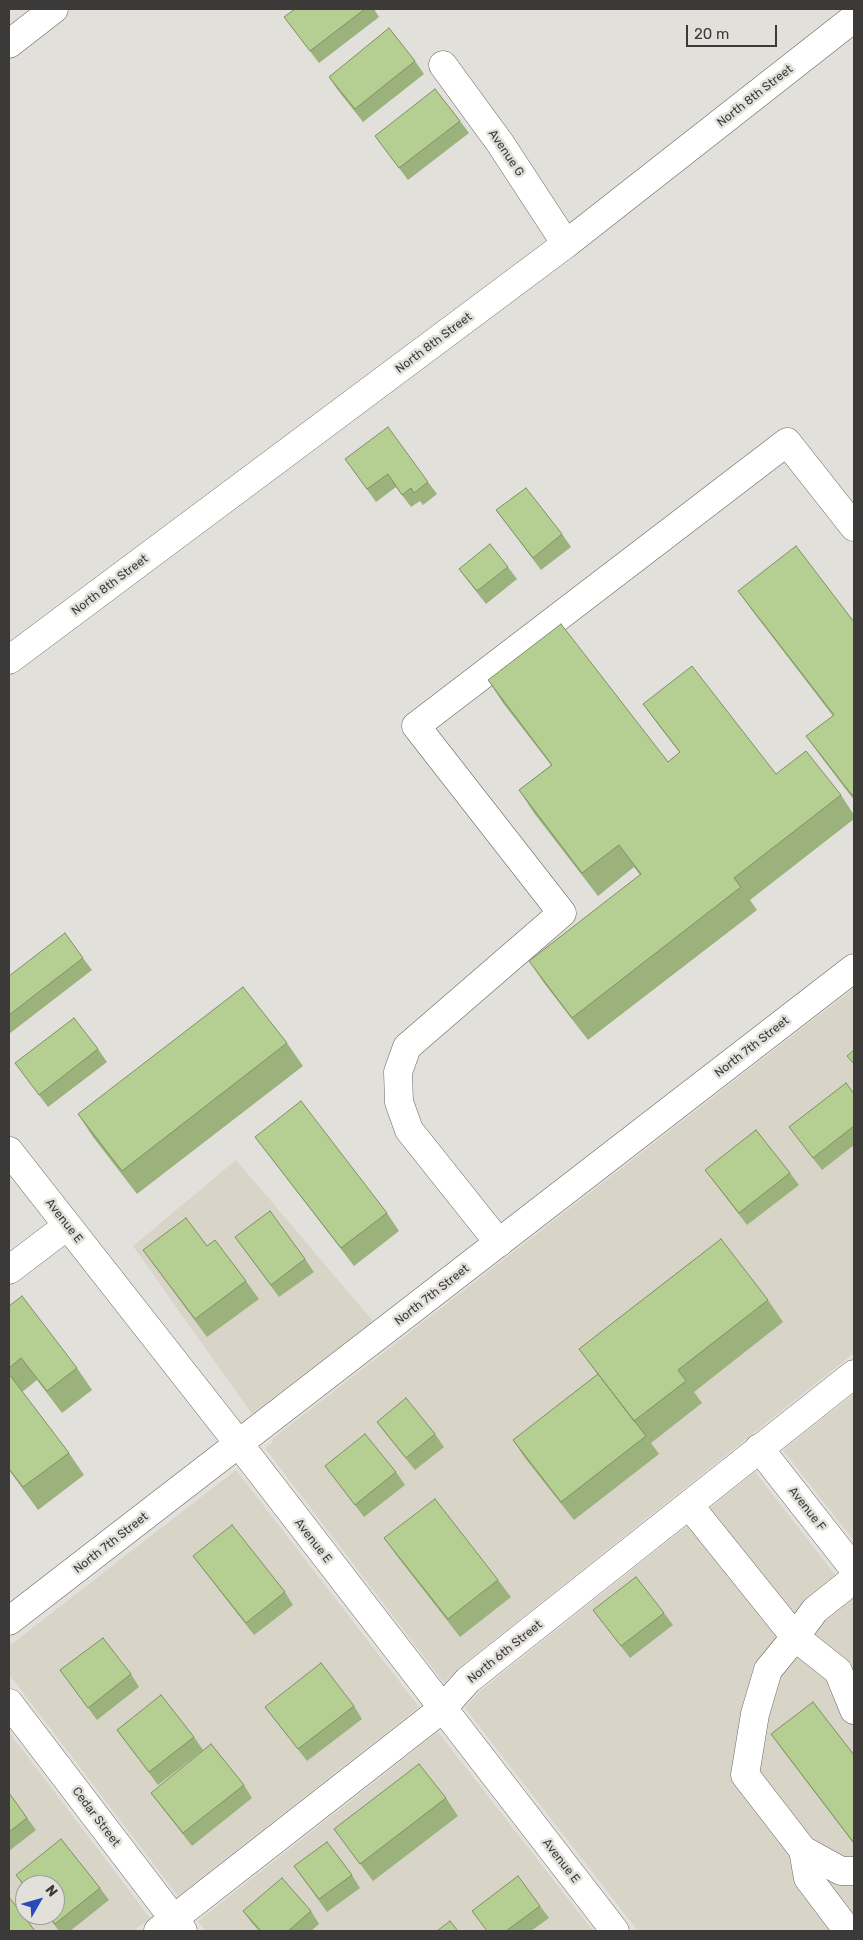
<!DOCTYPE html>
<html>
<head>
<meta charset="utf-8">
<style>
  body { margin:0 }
  #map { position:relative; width:863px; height:1940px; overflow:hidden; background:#e2e0da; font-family:Rubik,sans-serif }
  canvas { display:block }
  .frame { position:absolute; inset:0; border:10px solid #3b3a38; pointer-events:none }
  .north { position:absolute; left:15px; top:1875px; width:50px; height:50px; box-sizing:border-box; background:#e2e0da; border:1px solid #9f9e99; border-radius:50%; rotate:52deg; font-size:14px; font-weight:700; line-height:20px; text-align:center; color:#3b3a38 }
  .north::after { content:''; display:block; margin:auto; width:18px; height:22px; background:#294bba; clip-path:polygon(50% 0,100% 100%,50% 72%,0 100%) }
  .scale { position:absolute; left:686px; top:25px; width:91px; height:22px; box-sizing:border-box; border:2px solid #3b3a38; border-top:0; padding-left:6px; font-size:15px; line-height:18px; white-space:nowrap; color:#3b3a38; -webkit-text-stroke:4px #e2e0da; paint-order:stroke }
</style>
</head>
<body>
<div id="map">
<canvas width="863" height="1940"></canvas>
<div class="frame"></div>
<div class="north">N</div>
<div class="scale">20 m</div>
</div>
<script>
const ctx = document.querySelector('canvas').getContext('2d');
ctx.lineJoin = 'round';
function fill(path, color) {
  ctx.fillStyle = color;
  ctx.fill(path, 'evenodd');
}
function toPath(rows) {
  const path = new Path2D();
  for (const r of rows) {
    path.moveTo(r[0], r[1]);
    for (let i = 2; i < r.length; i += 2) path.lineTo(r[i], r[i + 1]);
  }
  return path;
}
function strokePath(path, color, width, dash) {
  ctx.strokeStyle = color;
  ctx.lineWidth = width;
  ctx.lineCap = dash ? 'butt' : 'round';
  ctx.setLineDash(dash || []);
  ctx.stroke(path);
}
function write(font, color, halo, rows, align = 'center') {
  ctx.font = font + ' Rubik,sans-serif';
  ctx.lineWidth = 5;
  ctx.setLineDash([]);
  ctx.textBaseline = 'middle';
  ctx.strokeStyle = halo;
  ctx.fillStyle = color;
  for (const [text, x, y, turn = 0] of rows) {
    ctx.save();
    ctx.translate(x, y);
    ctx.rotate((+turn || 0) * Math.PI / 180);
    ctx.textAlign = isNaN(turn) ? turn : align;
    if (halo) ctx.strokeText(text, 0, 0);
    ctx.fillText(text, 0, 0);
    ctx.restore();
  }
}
fill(toPath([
  [854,988,854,1353,459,1668,444,1683,265,1448,273,1442,271,1440],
  [236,1160,373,1321,252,1414,133,1246],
  [854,1394,854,1541,783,1450],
  [236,1470,419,1707,178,1896,9,1674,9,1646],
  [755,1472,854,1599,854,1921,842,1931,638,1931,465,1708,480,1691],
  [9,1732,150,1918,133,1931,9,1931],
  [25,1885,55,1885,55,1915,25,1915],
  [438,1732,593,1931,206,1931,198,1921]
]), '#d8d4c7');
const minor = toPath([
  [9,44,54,9],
  [443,65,500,143,566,244],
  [9,660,566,244,854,18],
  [9,1151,239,1444,615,1931],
  [499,1243,409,1130,399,1102,398,1072,407,1047,562,913,416,726,787,442,854,527],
  [9,1270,67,1226],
  [759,1448,854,1569],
  [689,1505,795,1637,815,1610,854,1579],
  [9,1621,854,968],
  [9,1703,183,1931],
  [854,1710,838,1671,795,1637,768,1670,755,1714,745,1775,803,1850,841,1871,854,1871],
  [803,1850,808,1878,848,1931],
  [158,1931,442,1709,468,1680,854,1374]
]);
strokePath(minor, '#686762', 29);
strokePath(minor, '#fff', 28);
fill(toPath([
  [295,9,374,9,379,17,319,63,284,17],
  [415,61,424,74,363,122,337,89,329,77],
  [460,121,469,133,408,180,375,136],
  [345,459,428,482,437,494,423,505,420,501,411,507,396,487,376,502],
  [496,510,562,534,571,547,541,570],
  [508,567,517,579,486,604,468,581,459,569],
  [738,591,854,622,854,800,822,758,806,736,833,716,754,613],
  [488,680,668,762,680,753,659,726,643,704,776,774,841,795,854,815,854,819,750,900,757,910,588,1040,544,983,529,961,640,875,634,867,598,896,534,813,519,790,551,765,503,703],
  [83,958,92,970,9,1034,9,976],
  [287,1043,303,1066,137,1194,93,1137,78,1114],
  [98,1049,107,1062,48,1107,15,1063],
  [854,1094,854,1145,822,1170,789,1127],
  [255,1137,387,1213,399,1231,354,1266,268,1154],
  [705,1170,790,1173,799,1185,747,1225],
  [235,1237,305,1259,314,1272,279,1297],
  [207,1246,246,1281,259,1299,207,1337,143,1250],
  [768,1300,783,1322,694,1392,702,1403,651,1443,659,1454,574,1520,525,1458,513,1440,598,1375,579,1349],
  [9,1306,77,1368,92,1390,62,1413,37,1380,22,1392,69,1453,84,1475,38,1510,9,1470],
  [377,1422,435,1434,444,1447,415,1470,386,1434],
  [325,1466,396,1472,405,1485,364,1517],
  [384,1538,498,1580,511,1597,460,1637,397,1556],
  [193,1556,285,1592,293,1605,254,1635,202,1568],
  [593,1610,664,1613,673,1625,630,1658],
  [60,1670,131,1674,139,1687,97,1720],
  [354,1706,362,1719,307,1761,265,1707],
  [117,1730,194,1737,203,1750,158,1785],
  [771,1734,854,1755,854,1844,784,1752],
  [244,1785,252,1798,192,1846,160,1805,151,1793],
  [9,1793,36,1830,9,1851],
  [446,1798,458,1816,373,1881,334,1829],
  [294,1866,352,1875,360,1888,327,1912],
  [16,1875,100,1888,109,1900,70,1931,59,1931,47,1915,55,1915,25,1885,25,1888],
  [540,1906,549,1918,531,1931,486,1931],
  [243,1911,311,1911,319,1924,311,1931,259,1931,252,1923]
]), '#9bb27d');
const building = toPath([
  [295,9,365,9,310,51,284,17,295,9],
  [389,28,415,61,355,109,329,77,389,28],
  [435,89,460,121,399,168,375,136,435,89],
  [388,427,428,482,414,493,411,488,402,495,388,474,367,489,345,459,388,427],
  [526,488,562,534,533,558,496,510,526,488],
  [490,544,508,567,477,591,459,569,490,544],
  [796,546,854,622,854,793,852,795,806,736,834,715,738,591,796,546],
  [561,624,668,762,680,752,643,704,692,666,776,774,806,751,841,795,734,878,741,887,572,1018,529,961,641,874,619,845,582,873,519,790,552,765,488,680,561,624],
  [65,933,83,958,9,1015,9,976,65,933],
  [243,987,287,1043,122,1171,78,1114,243,987],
  [74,1018,98,1049,39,1095,15,1063,74,1018],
  [854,1050,854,1064,847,1056,854,1050],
  [846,1083,854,1094,854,1126,813,1158,789,1127,846,1083],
  [301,1101,387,1213,341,1248,255,1137,301,1101],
  [756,1130,790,1173,739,1213,705,1170,756,1130],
  [270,1211,305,1259,271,1285,235,1237,270,1211],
  [186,1218,207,1246,215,1240,246,1281,195,1319,143,1250,186,1218],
  [721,1239,768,1300,678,1370,686,1381,634,1421,579,1349,721,1239],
  [22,1296,77,1368,47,1391,21,1358,9,1368,9,1306,22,1296],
  [9,1374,69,1453,23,1487,9,1469,9,1374],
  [598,1374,646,1436,561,1502,513,1440,598,1374],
  [406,1398,435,1434,406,1458,377,1422,406,1398],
  [365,1434,396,1472,355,1505,325,1466,365,1434],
  [435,1499,498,1580,448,1619,384,1538,435,1499],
  [232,1525,285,1592,246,1623,193,1556,232,1525],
  [636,1577,664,1613,621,1646,593,1610,636,1577],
  [103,1638,131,1674,88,1708,60,1670,103,1638],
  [321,1663,354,1706,298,1749,265,1707,321,1663],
  [161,1695,194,1737,149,1772,117,1730,161,1695],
  [813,1702,854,1755,854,1843,771,1734,813,1702],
  [211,1744,244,1785,183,1833,151,1793,211,1744],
  [419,1764,446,1798,360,1864,334,1829,419,1764],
  [9,1793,27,1818,9,1832,9,1793],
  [61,1839,100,1888,55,1924,48,1915,55,1915,55,1885,25,1885,25,1886,16,1875,61,1839],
  [327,1842,352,1875,319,1899,294,1866,327,1842],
  [518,1876,540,1906,506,1931,487,1931,472,1911,518,1876],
  [282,1878,311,1911,288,1931,261,1931,243,1911,282,1878],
  [9,1897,35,1931,9,1931,9,1897],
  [450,1921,458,1931,437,1931,450,1921]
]);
fill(building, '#b4cf91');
strokePath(building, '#7e9166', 1);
write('12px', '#3b3a38', '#e2e0da', [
  ["North 8th Street",755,96,-38],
  ["Avenue G",506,153,56],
  ["North 8th Street",434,343,-37],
  ["North 8th Street",110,585,-37],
  ["North 7th Street",752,1047,-38],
  ["Avenue E",64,1221,52],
  ["North 7th Street",432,1295,-38],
  ["Avenue F",807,1509,52],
  ["Avenue E",313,1541,52],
  ["North 7th Street",111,1543,-38],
  ["North 6th Street",505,1652,-39],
  ["Cedar Street",96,1817,53],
  ["Avenue E",561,1861,52]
]);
</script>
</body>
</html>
